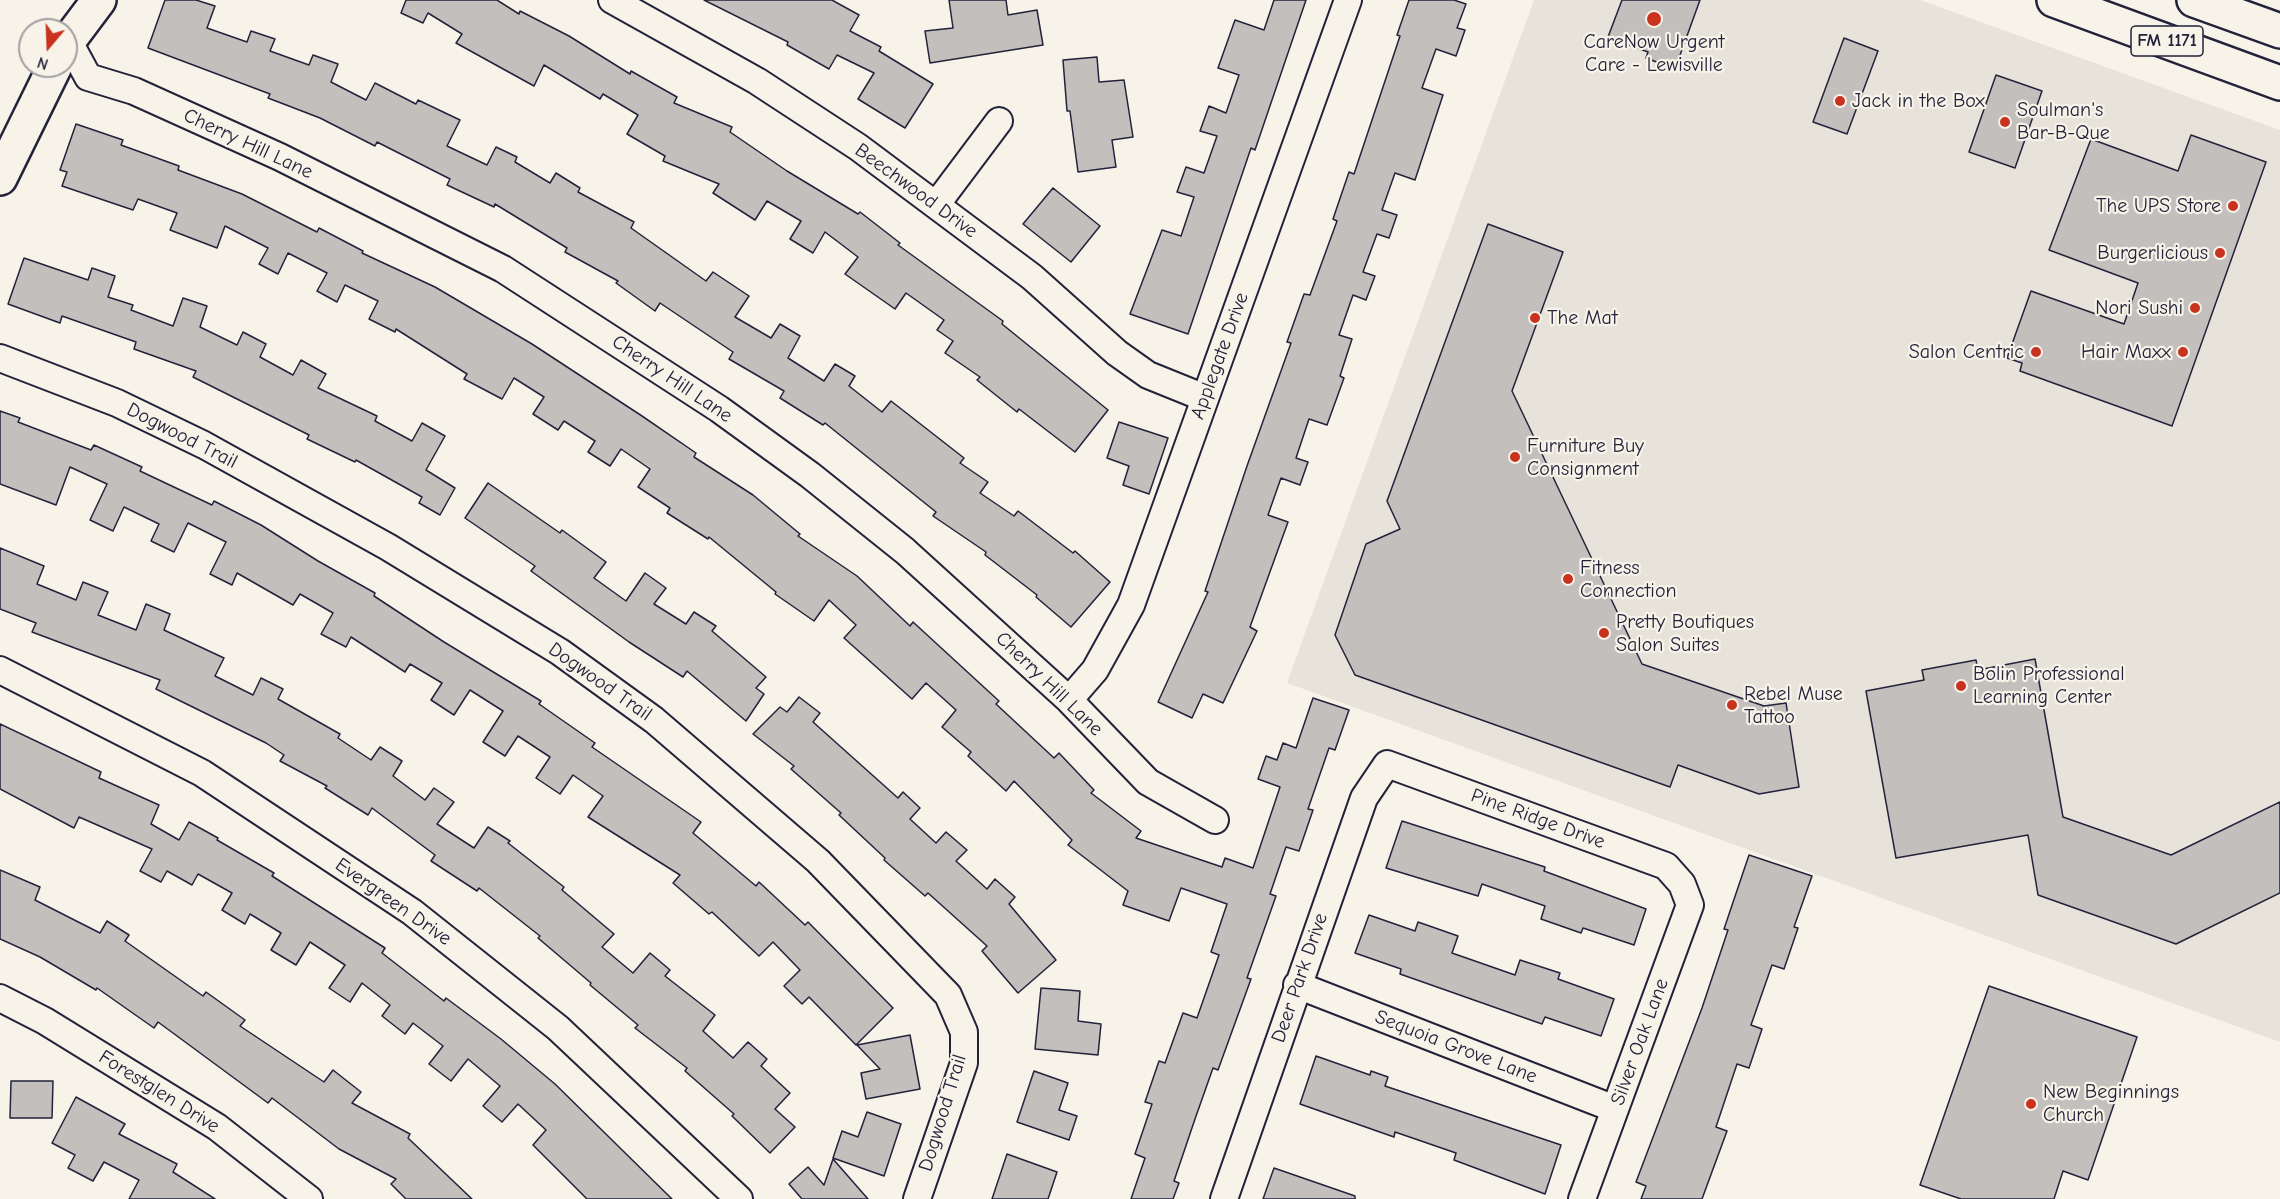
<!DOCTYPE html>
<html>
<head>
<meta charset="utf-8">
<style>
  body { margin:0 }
  #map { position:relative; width:2280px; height:1199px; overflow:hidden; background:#f7f3e8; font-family:"Comic Neue",sans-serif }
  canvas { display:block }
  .north { position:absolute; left:18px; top:18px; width:60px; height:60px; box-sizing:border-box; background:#f7f3e8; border:2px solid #a29fa3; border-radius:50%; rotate:199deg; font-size:16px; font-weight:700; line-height:24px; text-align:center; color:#22223b }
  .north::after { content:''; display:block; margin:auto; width:21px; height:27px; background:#c8321e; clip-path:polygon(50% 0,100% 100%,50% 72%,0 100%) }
</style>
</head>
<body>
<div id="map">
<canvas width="2280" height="1199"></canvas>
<div class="north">N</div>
</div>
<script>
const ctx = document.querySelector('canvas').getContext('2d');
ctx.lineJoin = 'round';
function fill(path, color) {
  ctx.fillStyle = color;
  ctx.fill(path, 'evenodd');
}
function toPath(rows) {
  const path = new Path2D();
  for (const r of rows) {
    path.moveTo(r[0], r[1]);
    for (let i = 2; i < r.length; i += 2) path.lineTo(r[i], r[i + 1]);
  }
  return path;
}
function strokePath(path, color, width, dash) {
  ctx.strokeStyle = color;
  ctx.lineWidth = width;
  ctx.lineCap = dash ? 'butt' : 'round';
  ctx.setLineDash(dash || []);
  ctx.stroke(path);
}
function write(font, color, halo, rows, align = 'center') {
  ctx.font = font + ' "Comic Neue",sans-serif';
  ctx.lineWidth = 4.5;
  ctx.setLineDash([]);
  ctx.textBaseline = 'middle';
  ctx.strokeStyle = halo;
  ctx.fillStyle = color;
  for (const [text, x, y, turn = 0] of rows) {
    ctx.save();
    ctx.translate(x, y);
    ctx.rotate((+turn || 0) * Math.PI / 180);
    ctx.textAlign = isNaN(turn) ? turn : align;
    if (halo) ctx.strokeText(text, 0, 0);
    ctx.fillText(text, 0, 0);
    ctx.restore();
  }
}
fill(toPath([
  [1534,0,1920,0,2280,130,2280,1042,1287,683]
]), '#e7e3db');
const building = toPath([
  [165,0,196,0,215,6,207,28,247,42,251,31,275,39,270,51,309,65,313,55,338,64,331,82,366,100,375,83,416,104,418,100,460,120,447,146,487,165,496,147,517,157,515,162,550,183,556,173,580,188,578,192,634,222,631,228,706,281,713,272,749,296,735,317,771,338,780,324,800,336,788,358,824,381,835,364,855,376,849,386,882,412,891,401,964,458,960,463,988,482,980,493,1014,516,1018,511,1073,553,1075,551,1110,582,1071,627,1036,597,1037,595,985,555,986,552,933,516,936,512,825,423,823,425,780,398,784,391,729,359,733,352,660,303,655,311,616,283,618,281,565,252,567,248,495,204,494,207,447,185,450,179,377,142,375,146,320,118,268,98,270,94,148,48,165,0],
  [406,0,497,0,519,14,520,11,569,36,630,74,631,71,677,97,674,103,732,127,730,132,787,171,858,214,860,212,900,243,898,245,1003,321,1002,324,1108,410,1075,452,1019,409,1017,412,977,380,980,377,945,353,953,341,937,330,944,320,906,293,895,309,845,274,858,257,825,232,813,253,790,239,801,221,767,201,755,220,713,193,719,184,663,161,665,156,627,134,638,115,603,94,600,99,544,65,534,86,456,43,462,34,428,13,423,23,401,13,406,0],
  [704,0,832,0,859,15,850,31,881,47,879,51,933,84,905,128,858,99,874,73,837,55,829,69,787,45,788,42,704,0],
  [949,0,1006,0,1008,15,1037,10,1043,45,930,63,925,31,953,28,949,0],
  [1274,0,1306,0,1255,150,1251,148,1188,334,1130,314,1162,230,1181,236,1194,197,1177,192,1186,167,1204,173,1217,136,1200,131,1209,106,1226,113,1239,75,1218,68,1235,20,1264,30,1274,0],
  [1409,0,1454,0,1466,4,1457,28,1465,30,1456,56,1436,49,1422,88,1443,95,1415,180,1395,173,1382,210,1397,215,1389,238,1377,234,1363,272,1375,276,1366,300,1353,295,1339,335,1352,339,1340,376,1344,378,1327,425,1309,419,1296,458,1308,462,1300,485,1281,478,1268,515,1288,522,1250,627,1257,631,1223,703,1203,694,1192,718,1158,702,1208,592,1205,591,1247,466,1291,343,1287,342,1304,294,1310,295,1337,221,1333,219,1349,172,1354,174,1400,36,1397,35,1409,0],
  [1622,0,1700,0,1675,69,1646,58,1648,52,1608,37,1622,0],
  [1844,38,1878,51,1847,134,1813,122,1844,38],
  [1097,57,1099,82,1124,80,1133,137,1112,140,1116,167,1078,172,1070,111,1067,111,1063,60,1097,57],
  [1996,75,2042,91,2015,168,1969,152,1996,75],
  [76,124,123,140,121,145,179,166,178,170,242,194,317,232,319,228,363,251,362,253,435,287,532,344,642,416,696,453,694,457,753,495,800,534,798,536,857,576,910,626,913,622,999,701,996,704,1054,758,1059,753,1094,790,1091,793,1141,831,1136,838,1222,867,1225,858,1253,868,1280,787,1258,779,1266,756,1277,760,1283,743,1296,748,1313,698,1349,710,1335,750,1329,748,1308,809,1313,810,1299,851,1286,847,1270,894,1276,896,1247,978,1251,979,1218,1070,1213,1068,1195,1119,1174,1181,1179,1183,1173,1199,1131,1199,1145,1158,1135,1154,1152,1104,1145,1102,1159,1061,1165,1063,1183,1013,1197,1018,1219,955,1211,952,1227,904,1181,888,1169,921,1123,905,1128,891,1068,845,1072,840,1014,781,1006,791,968,756,971,752,942,727,956,710,926,683,912,699,844,638,856,625,829,600,814,621,775,594,776,592,709,537,708,539,667,513,670,508,638,487,650,469,621,449,610,466,588,452,595,441,564,421,558,430,533,414,544,397,514,378,502,399,464,379,467,374,396,329,395,332,369,319,378,301,345,285,337,302,317,291,327,273,288,253,278,274,259,264,268,248,225,226,217,248,170,230,177,213,138,199,133,210,62,186,67,172,60,170,76,124],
  [2191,135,2266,162,2172,426,2020,371,2022,363,2007,358,2031,291,2124,324,2138,283,2049,250,2091,139,2178,171,2191,135],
  [1053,188,1100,226,1071,262,1023,224,1053,188],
  [1488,224,1563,252,1512,391,1642,664,1764,706,1786,703,1799,787,1759,794,1678,765,1670,787,1355,675,1335,635,1366,544,1400,529,1387,501,1488,224],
  [24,258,88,280,92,268,115,276,108,297,133,305,131,310,173,326,183,298,207,306,200,327,237,345,243,332,266,344,260,357,293,375,301,360,326,374,318,388,377,416,375,421,412,441,422,423,445,436,426,470,455,488,440,515,419,503,422,497,356,460,355,462,307,439,309,435,193,377,196,371,134,349,136,342,62,316,60,323,8,304,24,258],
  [0,411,20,418,18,422,91,450,94,445,142,467,140,471,212,505,214,501,261,525,318,561,375,593,374,596,444,642,541,701,539,704,595,743,592,747,701,822,693,833,756,886,759,882,805,925,808,922,893,1008,856,1045,809,997,802,1004,784,986,800,970,773,942,759,956,712,912,709,914,673,883,680,875,588,817,603,796,573,775,560,794,536,778,550,757,518,736,505,756,483,742,503,711,470,690,454,715,431,700,442,683,410,664,405,672,351,637,346,647,321,634,333,613,300,594,293,605,237,573,232,585,210,574,226,542,188,523,174,552,151,541,159,524,124,507,113,531,90,520,107,484,70,467,56,505,0,484,0,411],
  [1119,422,1168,438,1149,494,1123,485,1129,466,1107,458,1119,422],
  [488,483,560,533,562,530,606,562,594,578,626,601,645,573,666,588,654,604,686,624,694,612,716,626,712,631,766,677,756,688,764,694,746,721,687,671,683,677,629,642,531,571,535,566,465,518,488,483],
  [0,548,44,566,37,584,76,600,83,582,108,592,98,615,136,630,146,604,170,614,164,630,224,658,215,676,253,695,261,678,283,689,278,699,340,734,338,738,371,760,380,747,402,761,393,776,425,800,434,788,454,802,437,824,474,848,488,827,510,841,508,843,564,887,562,890,614,934,602,947,633,973,650,953,670,970,665,976,715,1015,703,1031,733,1058,748,1042,767,1059,761,1066,790,1093,775,1109,795,1127,770,1153,732,1116,734,1114,685,1071,687,1068,635,1028,638,1025,590,985,591,983,538,938,540,936,479,888,477,891,431,861,435,855,372,808,368,815,325,788,327,786,280,761,284,755,266,743,156,689,160,680,32,632,36,623,0,609,0,548],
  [2035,659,2063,817,2171,855,2280,802,2280,893,2176,944,2038,895,2028,835,1896,858,1866,691,1924,680,1922,670,1976,660,1978,670,2035,659],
  [799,697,820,713,813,722,898,798,903,792,920,808,910,819,936,843,946,832,967,850,956,861,987,889,995,879,1015,897,1009,904,1056,960,1018,993,982,951,987,946,928,893,925,896,884,860,885,858,839,815,841,813,791,769,794,766,753,734,780,707,787,712,799,697],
  [0,724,101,772,99,778,159,805,151,824,179,840,189,822,218,838,217,840,274,873,272,876,385,948,382,953,444,1001,446,998,501,1039,555,1084,672,1199,587,1199,533,1145,546,1130,518,1104,502,1122,483,1106,500,1086,468,1059,451,1081,429,1064,443,1046,413,1023,405,1034,382,1016,390,1005,362,983,350,1002,329,988,345,965,310,942,296,965,271,950,281,933,250,914,245,924,222,910,232,893,198,874,192,885,167,871,161,882,140,871,152,849,79,817,74,828,0,789,0,724],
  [1402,821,1545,867,1544,871,1646,909,1634,945,1583,928,1581,933,1541,919,1545,906,1482,884,1478,896,1386,868,1402,821],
  [1749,855,1812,876,1794,927,1798,928,1784,969,1772,965,1751,1025,1762,1029,1749,1068,1737,1064,1716,1127,1727,1131,1702,1199,1641,1199,1646,1186,1636,1182,1702,1008,1728,930,1724,929,1749,855],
  [0,870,40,887,35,900,100,933,107,921,129,935,125,941,203,996,206,992,245,1020,240,1026,324,1082,333,1070,361,1092,352,1103,410,1134,408,1138,472,1199,406,1199,391,1184,396,1179,339,1149,272,1098,268,1103,158,1022,154,1028,97,988,96,990,40,957,0,939,0,870],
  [1369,915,1415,931,1418,922,1458,936,1452,953,1515,975,1520,960,1560,973,1558,979,1614,999,1601,1036,1545,1017,1542,1024,1400,974,1401,969,1355,953,1369,915],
  [1989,986,2137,1037,2088,1180,2063,1171,2054,1199,1961,1199,1920,1185,1989,986],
  [1041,988,1080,991,1078,1021,1101,1024,1098,1055,1035,1049,1041,988],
  [910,1035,920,1089,866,1099,861,1073,880,1069,857,1045,910,1035],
  [1316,1056,1370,1075,1371,1071,1388,1077,1385,1086,1561,1145,1545,1194,1454,1160,1456,1153,1395,1132,1394,1137,1300,1104,1316,1056],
  [1034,1071,1068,1083,1059,1110,1077,1116,1069,1140,1017,1122,1034,1071],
  [11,1081,53,1081,52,1118,10,1118,11,1081],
  [76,1097,125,1124,119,1134,177,1164,173,1172,215,1199,129,1199,139,1180,104,1162,93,1181,68,1168,75,1155,52,1143,76,1097],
  [867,1112,901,1124,884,1176,833,1158,842,1131,858,1137,867,1112],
  [1007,1154,1057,1172,1048,1199,992,1199,1007,1154],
  [833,1159,868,1199,802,1199,789,1184,808,1167,824,1185,833,1159],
  [1274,1168,1355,1196,1355,1199,1263,1199,1274,1168]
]);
fill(building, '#c2bfbd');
strokePath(building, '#22223b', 1.5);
const street = toPath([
  [612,0,757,81,858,147,1032,277,1117,353,1148,375,1205,398],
  [68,40,88,77,134,91,280,157,503,269,719,409,810,475,905,551,1069,700,1148,782,1215,820],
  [936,205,999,121],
  [0,358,117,403,204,445,388,547,560,652,654,720,818,861,948,995,964,1032,964,1063,917,1199],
  [0,670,202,773,412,912,558,1028,739,1199],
  [1069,700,1095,670,1131,605,1348,0],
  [1297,985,1615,1109],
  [0,998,45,1021,217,1127,309,1199],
  [1224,1199,1364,798,1387,764,1666,866,1682,884,1690,905,1582,1199]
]);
const secondary = toPath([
  [66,44,99,0],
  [0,178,55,66]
]);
const primary = toPath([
  [2054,0,2280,83],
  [2194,0,2280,31]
]);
strokePath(street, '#22223b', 30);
strokePath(secondary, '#22223b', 38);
strokePath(primary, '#22223b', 38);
strokePath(street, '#f7f3e8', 26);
strokePath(secondary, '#f7f3e8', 33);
strokePath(primary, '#f7f3e8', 33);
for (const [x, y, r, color] of [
  [1654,19,8,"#c8321e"],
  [1840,101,6,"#c8321e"],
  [2005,122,6,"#c8321e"],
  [2233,206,6,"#c8321e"],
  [2220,253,6,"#c8321e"],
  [2195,308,6,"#c8321e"],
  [1535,318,6,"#c8321e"],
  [2036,352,6,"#c8321e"],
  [2183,352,6,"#c8321e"],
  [1515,457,6,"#c8321e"],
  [1568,579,6,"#c8321e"],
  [1604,633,6,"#c8321e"],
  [1961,686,6,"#c8321e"],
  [1732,705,6,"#c8321e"],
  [2031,1104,6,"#c8321e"]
]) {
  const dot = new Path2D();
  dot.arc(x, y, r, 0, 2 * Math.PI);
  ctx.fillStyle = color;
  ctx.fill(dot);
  strokePath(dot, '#f7f3e8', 2);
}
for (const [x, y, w] of [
  [2167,41,72]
]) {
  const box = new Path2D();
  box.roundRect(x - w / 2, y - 15, w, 30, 4.5);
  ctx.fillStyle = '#f7f3e8';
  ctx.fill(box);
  strokePath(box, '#22223b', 1.5);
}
write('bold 18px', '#22223b', null, [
  ["FM 1171",2167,41]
]);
write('20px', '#22223b', '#f7f3e8', [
  ["CareNow Urgent",1654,42,"center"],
  ["Care - Lewisville",1654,65,"center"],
  ["Jack in the Box",1852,101],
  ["Soulman's",2017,110],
  ["Bar-B-Que",2017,133],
  ["The UPS Store",2221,206,"right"],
  ["Burgerlicious",2208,253,"right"],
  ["Nori Sushi",2183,308,"right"],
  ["The Mat",1547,318],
  ["Salon Centric",2024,352,"right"],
  ["Hair Maxx",2171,352,"right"],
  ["Furniture Buy",1527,446],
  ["Consignment",1527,469],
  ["Fitness",1580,568],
  ["Connection",1580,591],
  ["Pretty Boutiques",1616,622],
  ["Salon Suites",1616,645],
  ["Bolin Professional",1973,674],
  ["Learning Center",1973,697],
  ["Rebel Muse",1744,694],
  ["Tattoo",1744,717],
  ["New Beginnings",2043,1092],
  ["Church",2043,1115]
], 'left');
write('20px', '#22223b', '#f7f3e8', [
  ["Cherry Hill Lane",248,144,25],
  ["Beechwood Drive",916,191,36],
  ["Applegate Drive",1220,356,-70],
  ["Cherry Hill Lane",672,379,34],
  ["Dogwood Trail",182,436,27],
  ["Dogwood Trail",600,682,35],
  ["Cherry Hill Lane",1049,684,44],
  ["Pine Ridge Drive",1538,819,20],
  ["Evergreen Drive",393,902,35],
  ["Deer Park Drive",1300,978,-71],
  ["Silver Oak Lane",1640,1042,-70],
  ["Sequoia Grove Lane",1456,1047,21],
  ["Forestglen Drive",159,1092,32],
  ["Dogwood Trail",943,1113,-73]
]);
</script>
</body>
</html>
